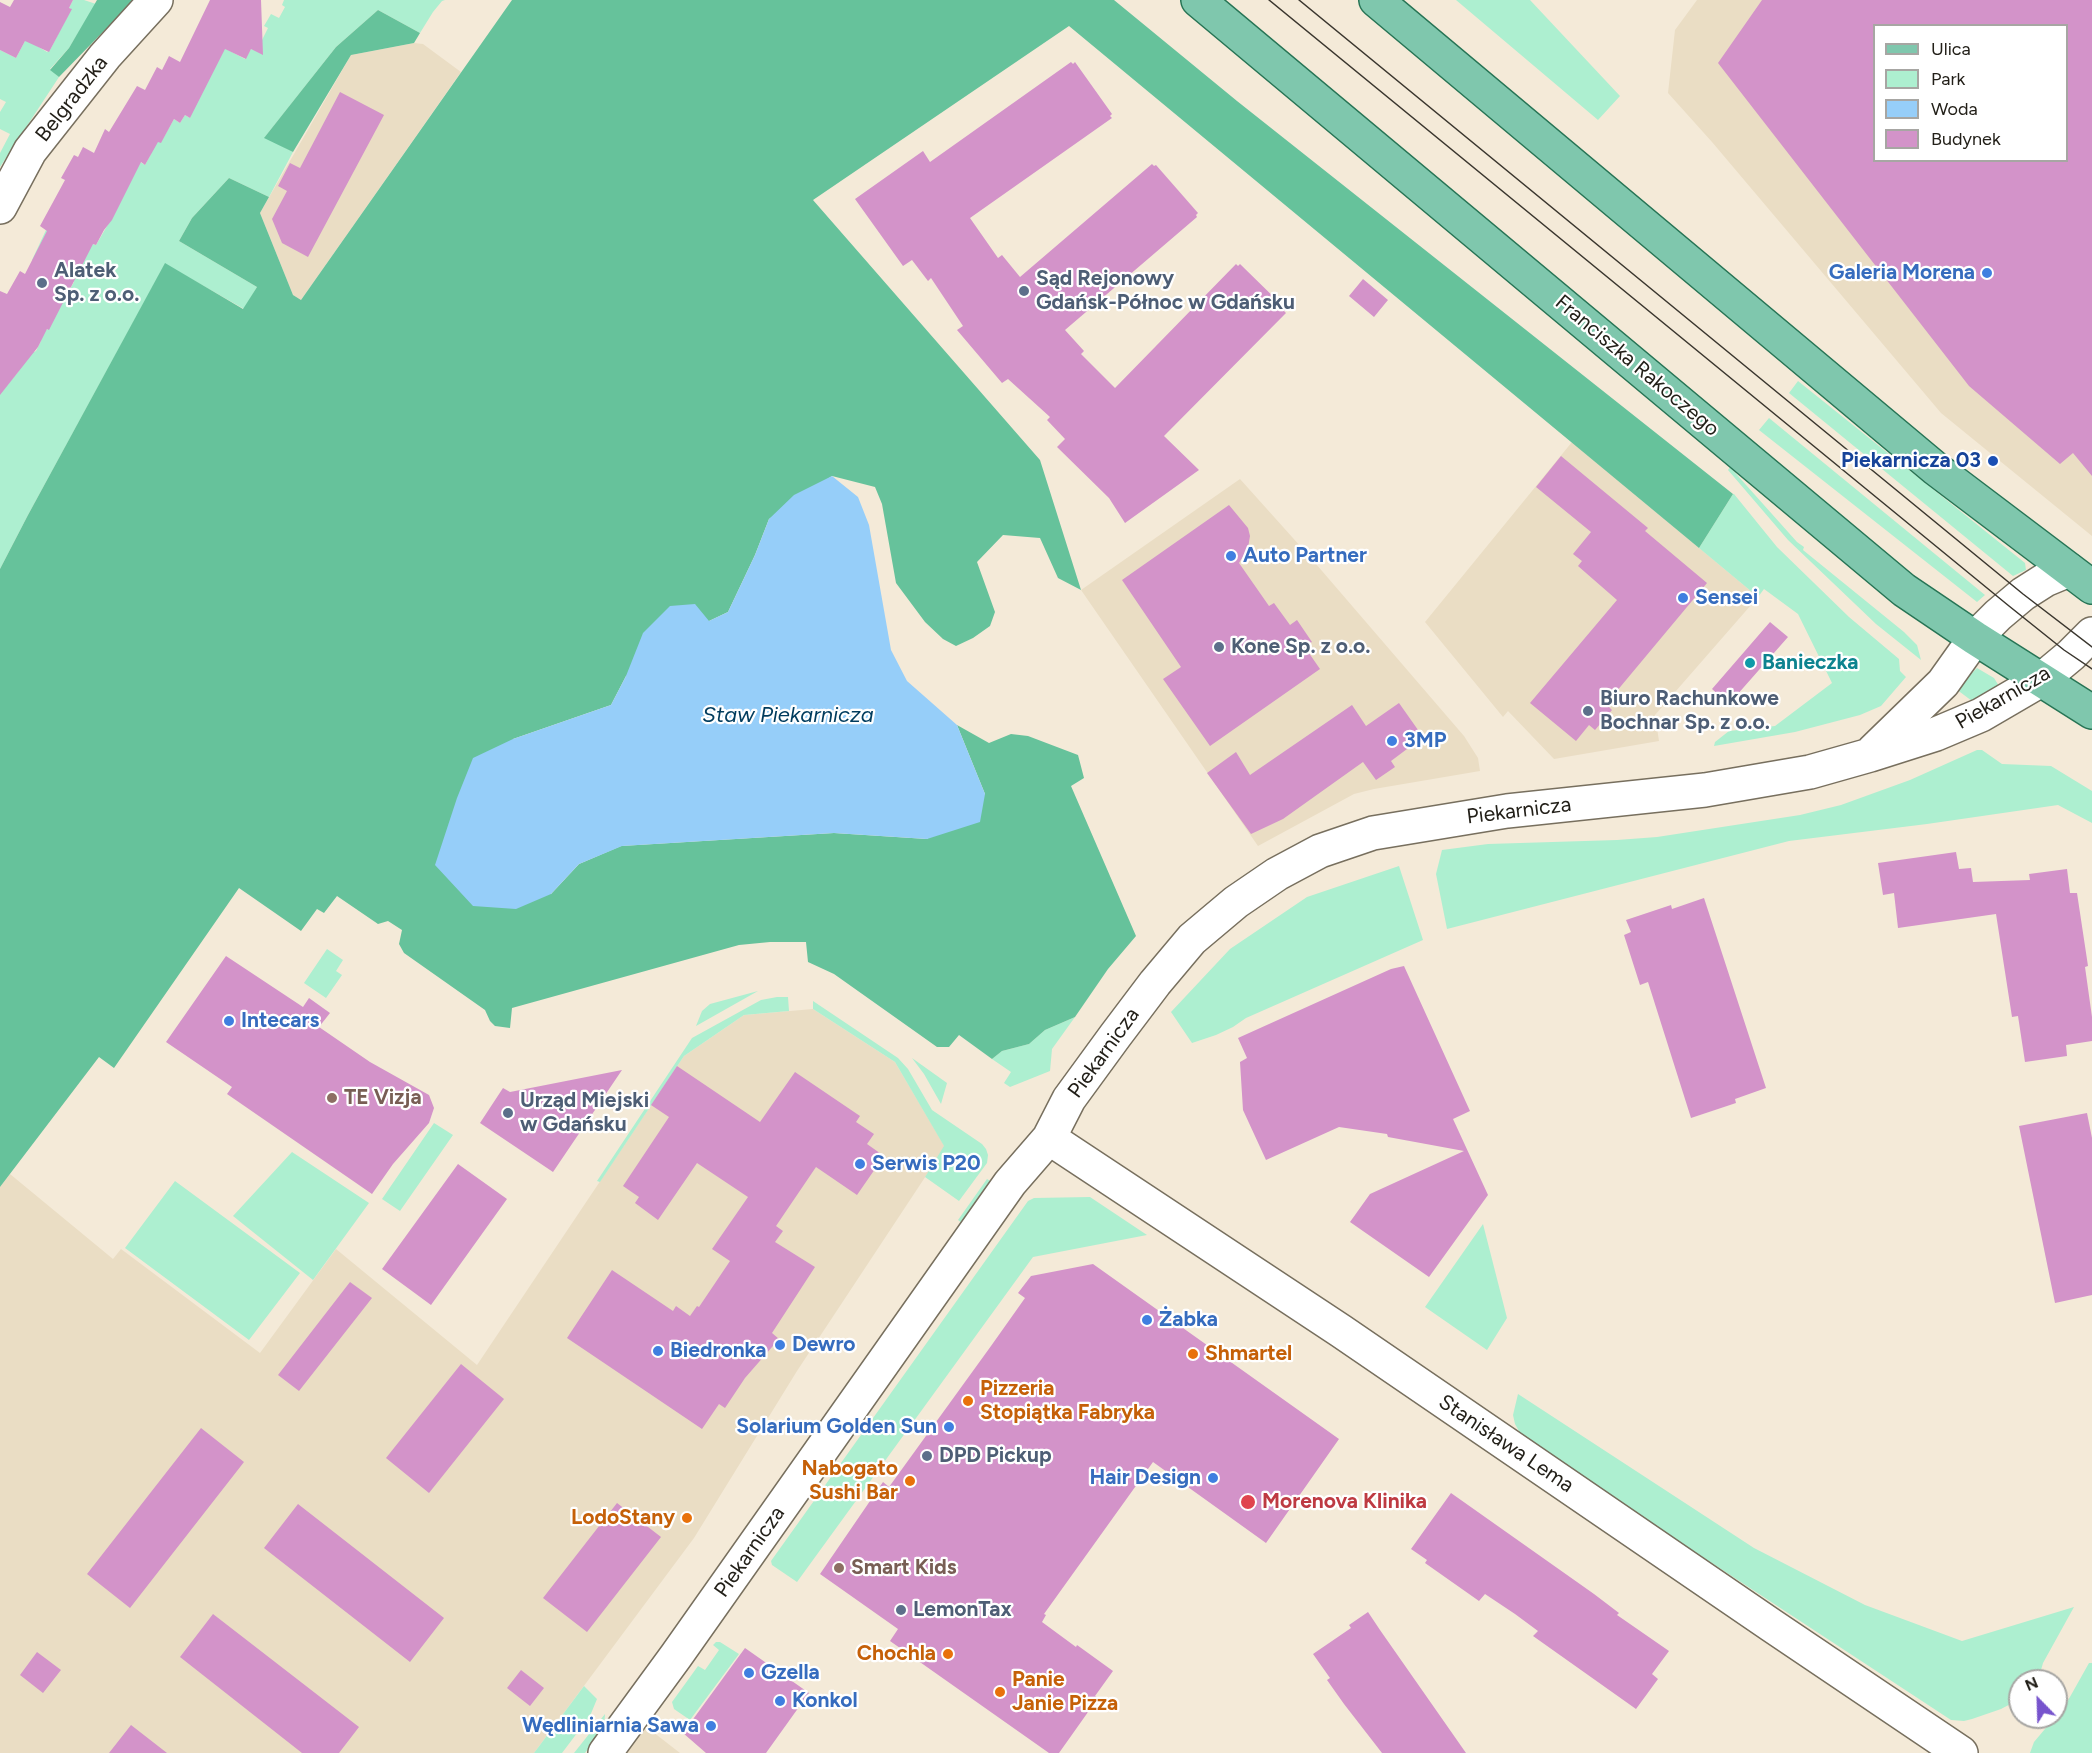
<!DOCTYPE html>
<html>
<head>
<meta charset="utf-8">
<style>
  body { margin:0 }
  #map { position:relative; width:2092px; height:1753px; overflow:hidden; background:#f4ead8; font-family:Figtree,sans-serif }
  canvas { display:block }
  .legend { position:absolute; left:1873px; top:24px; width:195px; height:138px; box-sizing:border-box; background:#fff; border:2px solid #a7a6a3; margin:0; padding:8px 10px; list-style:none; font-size:18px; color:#232019 }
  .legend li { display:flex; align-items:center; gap:12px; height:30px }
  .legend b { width:30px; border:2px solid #a7a6a3 }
  .north { position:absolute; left:2008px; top:1669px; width:60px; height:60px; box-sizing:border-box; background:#fff; border:2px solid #a7a6a3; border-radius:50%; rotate:337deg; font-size:16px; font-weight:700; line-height:24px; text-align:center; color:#232019 }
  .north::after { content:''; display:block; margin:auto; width:21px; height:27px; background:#7754cd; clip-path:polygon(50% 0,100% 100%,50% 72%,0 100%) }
</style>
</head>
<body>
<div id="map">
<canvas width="2092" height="1753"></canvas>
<ul class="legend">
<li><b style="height:8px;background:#7fc7ad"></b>Ulica</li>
<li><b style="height:16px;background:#adefd0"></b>Park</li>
<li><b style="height:16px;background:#96cef9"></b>Woda</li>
<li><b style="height:16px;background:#d393c9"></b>Budynek</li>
</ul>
<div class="north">N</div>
</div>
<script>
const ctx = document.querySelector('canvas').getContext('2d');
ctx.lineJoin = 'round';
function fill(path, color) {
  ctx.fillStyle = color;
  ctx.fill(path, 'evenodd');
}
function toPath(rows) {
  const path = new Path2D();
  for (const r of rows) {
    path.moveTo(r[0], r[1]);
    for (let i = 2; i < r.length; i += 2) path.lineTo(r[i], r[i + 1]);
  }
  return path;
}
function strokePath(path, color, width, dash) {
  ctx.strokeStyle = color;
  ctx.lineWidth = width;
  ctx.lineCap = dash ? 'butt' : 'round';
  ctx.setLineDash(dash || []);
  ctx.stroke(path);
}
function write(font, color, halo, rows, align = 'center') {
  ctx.font = font + ' Figtree,sans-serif';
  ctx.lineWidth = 4.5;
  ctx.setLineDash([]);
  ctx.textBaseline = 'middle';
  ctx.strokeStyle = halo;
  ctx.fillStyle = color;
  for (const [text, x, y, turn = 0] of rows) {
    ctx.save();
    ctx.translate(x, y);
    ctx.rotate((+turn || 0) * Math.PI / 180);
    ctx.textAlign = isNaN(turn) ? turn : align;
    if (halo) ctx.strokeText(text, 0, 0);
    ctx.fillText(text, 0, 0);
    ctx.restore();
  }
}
fill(toPath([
  [1697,0,2092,0,2092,536,1941,413,1712,142,1668,93,1675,30],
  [1874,26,2066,26,2066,160,1874,160],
  [414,43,423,44,461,72,301,300,293,295,260,213,351,55],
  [1572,442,1758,597,1655,715,1659,741,1554,759,1508,711,1503,717,1425,622],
  [1240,479,1310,557,1464,736,1478,758,1480,771,1374,789,1354,794,1258,846,1081,590],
  [813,1009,895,1062,945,1147,797,1371,694,1538,534,1753,0,1753,0,1187,10,1174,113,1259,121,1249,260,1353,336,1249,477,1365,684,1056,744,1015],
  [644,1725,680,1753,623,1753]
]), '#eaddc4');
fill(toPath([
  [73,0,84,0,96,4,69,48,50,69,59,77,0,167,0,153,10,134,0,129,0,112,6,102,0,99,0,50,16,58,26,39,47,52,50,50,71,9,69,8],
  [284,0,445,0,442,1,433,12,420,33,378,10,336,47,265,137,293,152,269,197,229,178,192,218,179,241,257,287,244,309,165,264,28,515,0,569,0,393,18,372,23,362,26,348,34,352,36,351,41,341,43,328,47,330,48,328,74,282,32,260,46,230,96,245,110,221,137,160,145,165,151,154,147,151,158,141,161,142,174,119,180,123,185,115,190,118,204,37,245,59,251,49,257,50,268,28,264,26,271,14,279,18,285,7,282,5],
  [1456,0,1530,0,1620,96,1598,120],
  [1798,381,2025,563,2026,570,2013,576,1789,393],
  [1769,418,1985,595,1977,602,1759,430],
  [1730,467,1797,542,1804,547,1803,550,1904,632,1917,645,1921,660,1876,624,1788,540,1728,470],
  [1733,494,1734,494,1777,547,1849,617,1899,659,1900,671,1906,677,1881,706,1860,715,1795,732,1714,746,1715,742,1729,731,1775,726,1832,683,1798,614,1764,589,1758,597,1699,548],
  [1977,668,1994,678,1999,686,1972,701,1956,689],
  [1977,750,1982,750,2002,764,2051,766,2092,791,2092,823,2058,805,1927,824,1789,841,1447,929,1436,874,1442,850,1488,844,1617,840,1657,837,1800,815,1841,805,1910,780],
  [1399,866,1423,940,1246,1018,1233,1027,1216,1035,1192,1043,1171,1012,1230,949,1307,897],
  [327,949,343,960,336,971,342,975,326,998,304,983],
  [758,991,696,1026,702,1011,710,1004],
  [777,997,788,997,789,1011,744,1015,684,1056,600,1182,597,1181,692,1038,761,1000],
  [813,1001,898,1058,908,1069,932,1110,982,1144,986,1149,988,1155,987,1163,959,1201,925,1177,944,1146,895,1062,813,1009],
  [1075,1017,1052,1049,1050,1071,1010,1087,1004,1083,1011,1072,992,1059,1002,1051,1029,1044,1045,1030],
  [912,1058,947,1083,941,1104,924,1074],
  [434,1123,453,1135,400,1211,382,1199],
  [292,1152,369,1203,313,1280,233,1216],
  [987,1179,992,1182,962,1223,958,1220],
  [175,1181,300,1273,249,1340,125,1248],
  [1090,1197,1147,1235,1033,1257,797,1582,772,1565,771,1561,1028,1201,1034,1198],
  [1483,1224,1507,1318,1487,1350,1425,1307],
  [1518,1394,1754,1548,1865,1605,1962,1641,2074,1607,2043,1663,2038,1681,2020,1681,2020,1699,2001,1709,1972,1719,1964,1721,1951,1720,1529,1443,1520,1433,1515,1424,1513,1415],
  [716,1642,720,1642,739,1654,690,1720,674,1709,672,1702,698,1666,705,1670,719,1650,713,1645],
  [2089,1663,2092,1663,2092,1753,2030,1753,2034,1742,2066,1704],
  [584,1686,597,1699,590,1716,562,1753,534,1753],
  [605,1714,604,1728,585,1753,574,1753]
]), '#adefd0');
fill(toPath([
  [97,0,134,0,59,77,50,70,69,48],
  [512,0,1114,0,1237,101,1733,494,1699,548,1069,26,813,200,1040,460,1081,590,1058,578,1040,538,1003,535,977,562,995,612,990,626,973,638,956,646,943,639,925,622,896,583,882,504,875,487,832,476,769,519,755,555,728,612,709,621,626,676,611,705,513,739,551,894,579,864,621,846,834,833,927,839,985,794,957,725,989,743,1011,734,1028,736,1078,755,1084,778,1071,786,1136,936,1108,969,1075,1017,1045,1030,1029,1044,1002,1051,992,1059,959,1035,949,1047,937,1047,834,974,808,962,806,942,770,942,739,945,512,1008,510,1028,495,1026,490,1021,485,1010,404,953,399,944,402,930,388,921,378,924,337,896,324,913,317,909,301,931,239,888,114,1068,99,1057,0,1187,0,569,28,515,165,263,243,309,257,287,179,241,192,218,229,178,269,197,260,213,293,295,301,300],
  [378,10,420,33,414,43,351,55,293,152,264,138,336,47]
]), '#66c29b');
fill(toPath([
  [832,476,858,497,869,525,891,650,907,681,957,725,985,794,980,822,927,839,834,833,622,846,579,864,551,894,516,909,473,906,435,865,457,798,473,758,513,739,611,705,626,676,643,633,670,606,695,604,709,621,728,612,755,555,769,519,794,495]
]), '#96cef9');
fill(toPath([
  [14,0,73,0,69,8,72,9,49,52,25,41,16,58,0,50,0,2,10,7],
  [210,0,261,0,263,55,251,49,246,59,225,49,190,118,185,115,180,123,174,119,161,143,158,142,145,165,141,162,112,220,104,230,96,245,93,244,49,330,47,329,38,347,0,395,0,291,7,294,20,271,25,274,47,231,40,226,65,180,61,178,74,155,78,157,83,147,94,153,105,129,109,132,137,86,145,90,157,67,162,70,169,56,180,62],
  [1762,0,2092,0,2092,476,2073,453,2060,464,1969,386,1718,63],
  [1875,26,2067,26,2067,160,1875,160],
  [1071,62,1073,64,1075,62,1112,114,1110,116,1112,118,970,218,998,258,1002,255,1020,277,1152,164,1154,166,1156,165,1198,213,1196,215,1197,217,1065,330,1084,351,1081,354,1115,388,1236,264,1238,266,1240,264,1286,309,1284,311,1286,313,1164,436,1199,470,1125,523,1109,498,1057,447,1065,439,1047,420,1050,417,1008,379,1002,383,957,330,963,326,931,278,928,281,912,260,903,266,855,199,923,151,930,162],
  [340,92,384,115,308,257,282,243,272,219,287,191,278,186,290,163,300,168],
  [1363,279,1388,300,1374,317,1349,296],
  [1561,456,1648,528,1645,531,1707,583,1606,704,1612,710,1595,730,1589,725,1576,741,1530,703,1617,600,1578,566,1582,561,1573,554,1591,532,1536,487],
  [1229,505,1248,528,1250,536,1248,548,1239,563,1269,606,1274,603,1290,625,1297,620,1312,642,1304,646,1320,669,1210,746,1163,679,1181,667,1122,580],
  [1770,622,1788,637,1729,704,1712,689],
  [1399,703,1423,737,1391,761,1395,767,1376,780,1363,762,1283,819,1251,834,1207,773,1236,752,1250,775,1352,705,1366,726],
  [1956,852,1959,869,1971,868,1973,882,2030,880,2029,874,2067,869,2070,893,2077,893,2088,966,2085,967,2092,1017,2092,1041,2066,1045,2067,1056,2025,1062,2018,1016,2012,1017,1996,914,1898,928,1894,893,1883,895,1878,863],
  [1704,898,1766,1088,1735,1099,1736,1103,1691,1118,1648,982,1640,985,1624,935,1631,932,1626,920,1671,905,1672,909],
  [226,956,303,1007,309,998,330,1013,319,1027,370,1062,429,1095,434,1108,429,1123,393,1164,372,1194,227,1094,232,1087,166,1042],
  [1404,966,1470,1111,1453,1119,1488,1195,1429,1277,1350,1222,1370,1194,1464,1151,1388,1137,1387,1134,1339,1127,1266,1160,1243,1110,1240,1062,1247,1058,1238,1038,1391,969],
  [677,1066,760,1122,795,1072,860,1116,856,1122,874,1134,867,1144,884,1156,857,1195,816,1167,776,1226,783,1231,775,1242,815,1267,772,1333,779,1339,745,1378,725,1408,719,1404,702,1429,567,1338,612,1270,673,1311,676,1306,690,1316,697,1306,699,1307,730,1261,712,1249,748,1197,697,1163,658,1220,635,1203,639,1197,623,1186,669,1117,651,1105],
  [622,1070,553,1172,480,1123,503,1088,510,1092],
  [2087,1113,2092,1138,2092,1295,2055,1303,2019,1126],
  [458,1164,507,1199,431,1305,382,1269],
  [1093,1264,1339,1439,1266,1543,1153,1462,1044,1614,1046,1615,1042,1622,1076,1647,1077,1645,1113,1671,1095,1696,1098,1698,1059,1753,1049,1753,890,1641,898,1629,820,1574,883,1482,889,1487,991,1346,1025,1298,1018,1293,1031,1276],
  [350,1282,372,1298,299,1391,278,1375],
  [461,1364,504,1399,429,1493,386,1458],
  [201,1428,244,1462,130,1608,87,1574],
  [1451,1493,1594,1594,1619,1613,1617,1615,1669,1651,1652,1674,1658,1679,1636,1709,1533,1636,1538,1631,1515,1614,1485,1594,1479,1601,1425,1563,1427,1560,1411,1549],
  [617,1503,661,1537,587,1632,543,1598],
  [298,1504,444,1618,410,1662,264,1548],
  [1368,1612,1380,1630,1466,1753,1382,1753,1344,1704,1327,1680,1330,1678,1313,1654,1351,1628,1349,1625],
  [213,1614,359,1727,339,1753,302,1753,180,1657],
  [745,1648,809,1693,766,1753,706,1753,683,1733],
  [37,1652,61,1670,43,1693,20,1675],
  [521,1670,544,1688,530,1706,507,1688],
  [131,1725,167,1753,109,1753]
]), '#d393c9');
const minor = toPath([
  [0,207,30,151,105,56,156,0],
  [1873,751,1943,683,1975,638,1998,615,2023,594,2045,580,2069,570],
  [1049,1138,1341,1331,1771,1625,1961,1753],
  [605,1753,676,1656,1010,1183,1049,1138,1069,1099,1115,1036,1155,983,1192,939,1236,902,1277,874,1320,851,1373,833,1507,811,1705,790,1810,772,1870,755,1936,734,1981,715,2041,680,2071,655,2092,634]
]);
const major = toPath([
  [1198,0,1904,590,1975,638,2092,712],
  [1376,0,1936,469,2092,587]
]);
strokePath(minor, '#776f5e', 36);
strokePath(major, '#277455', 36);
strokePath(minor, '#fff', 33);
strokePath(major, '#7fc7ad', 33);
strokePath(toPath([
  [1269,0,2009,606,2064,650,2092,669],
  [1299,0,2023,594,2092,647]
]), '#3a362e', 1.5);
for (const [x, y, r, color] of [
  [1987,273,6,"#3f7fe0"],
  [42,283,6,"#5c6f8a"],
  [1024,291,6,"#5c6f8a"],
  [1993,461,6,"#1a4fb4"],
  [1231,556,6,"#3f7fe0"],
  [1683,598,6,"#3f7fe0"],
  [1219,647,6,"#5c6f8a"],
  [1750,663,6,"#0f9aa8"],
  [1588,711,6,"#5c6f8a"],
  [1392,741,6,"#3f7fe0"],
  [229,1021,6,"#3f7fe0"],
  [332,1098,6,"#8d6e63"],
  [508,1113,6,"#5c6f8a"],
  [860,1164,6,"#3f7fe0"],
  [1147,1320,6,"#3f7fe0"],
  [780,1345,6,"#3f7fe0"],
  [658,1351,6,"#3f7fe0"],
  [1193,1354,6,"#e8710a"],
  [968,1401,6,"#e8710a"],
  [949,1427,6,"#3f7fe0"],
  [927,1456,6,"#5c6f8a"],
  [1213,1478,6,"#3f7fe0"],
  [910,1481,6,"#e8710a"],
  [1248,1502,8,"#e0444e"],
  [687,1518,6,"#e8710a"],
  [839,1568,6,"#8d6e63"],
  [901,1610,6,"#5c6f8a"],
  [948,1654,6,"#e8710a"],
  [749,1673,6,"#3f7fe0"],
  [1000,1692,6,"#e8710a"],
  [780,1701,6,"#3f7fe0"],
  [711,1726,6,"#3f7fe0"]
]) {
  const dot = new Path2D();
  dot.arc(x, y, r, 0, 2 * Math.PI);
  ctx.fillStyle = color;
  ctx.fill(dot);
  strokePath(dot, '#fff', 2);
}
write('21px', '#232019', '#fff', [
  ["Belgradzka",72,99,-52],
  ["Franciszka Rakoczego",1637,366,40],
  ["Piekarnicza",2003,698,-30],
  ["Piekarnicza",1519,811,-7],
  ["Piekarnicza",1104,1053,-54],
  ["Stanisława Lema",1506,1444,34],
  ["Piekarnicza",750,1552,-55]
]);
write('bold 21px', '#4e5e75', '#fff', [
  ["Alatek",54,271],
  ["Sp. z o.o.",54,295],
  ["Sąd Rejonowy",1036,279],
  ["Gdańsk-Północ w Gdańsku",1036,303],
  ["Kone Sp. z o.o.",1231,647],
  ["Biuro Rachunkowe",1600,699],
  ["Bochnar Sp. z o.o.",1600,723],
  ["Urząd Miejski",520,1101],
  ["w Gdańsku",520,1125],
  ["DPD Pickup",939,1456],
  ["LemonTax",913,1610]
], 'left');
write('bold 21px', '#366cbe', '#fff', [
  ["Galeria Morena",1975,273,"right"],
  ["Auto Partner",1243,556],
  ["Sensei",1695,598],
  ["3MP",1404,741],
  ["Intecars",241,1021],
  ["Serwis P20",872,1164],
  ["Żabka",1159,1320],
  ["Dewro",792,1345],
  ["Biedronka",670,1351],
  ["Solarium Golden Sun",937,1427,"right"],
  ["Hair Design",1201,1478,"right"],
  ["Gzella",761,1673],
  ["Konkol",792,1701],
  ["Wędliniarnia Sawa",699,1726,"right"]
], 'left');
write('bold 21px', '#164399', '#fff', [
  ["Piekarnicza 03",1981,461]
], 'right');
write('bold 21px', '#0d838f', '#fff', [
  ["Banieczka",1762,663]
], 'left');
write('bold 21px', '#785e54', '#fff', [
  ["TE Vizja",344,1098],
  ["Smart Kids",851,1568]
], 'left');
write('bold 21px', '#c56008', '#fff', [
  ["Shmartel",1205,1354],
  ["Pizzeria",980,1389],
  ["Stopiątka Fabryka",980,1413],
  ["Nabogato",898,1469,"right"],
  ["Sushi Bar",898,1493,"right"],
  ["LodoStany",675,1518,"right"],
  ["Chochla",936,1654,"right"],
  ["Panie",1012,1680],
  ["Janie Pizza",1012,1704]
], 'left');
write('bold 21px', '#be3a42', '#fff', [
  ["Morenova Klinika",1262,1502]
], 'left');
write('italic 22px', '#003c5e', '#fff', [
  ["Staw Piekarnicza",788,716]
]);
</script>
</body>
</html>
